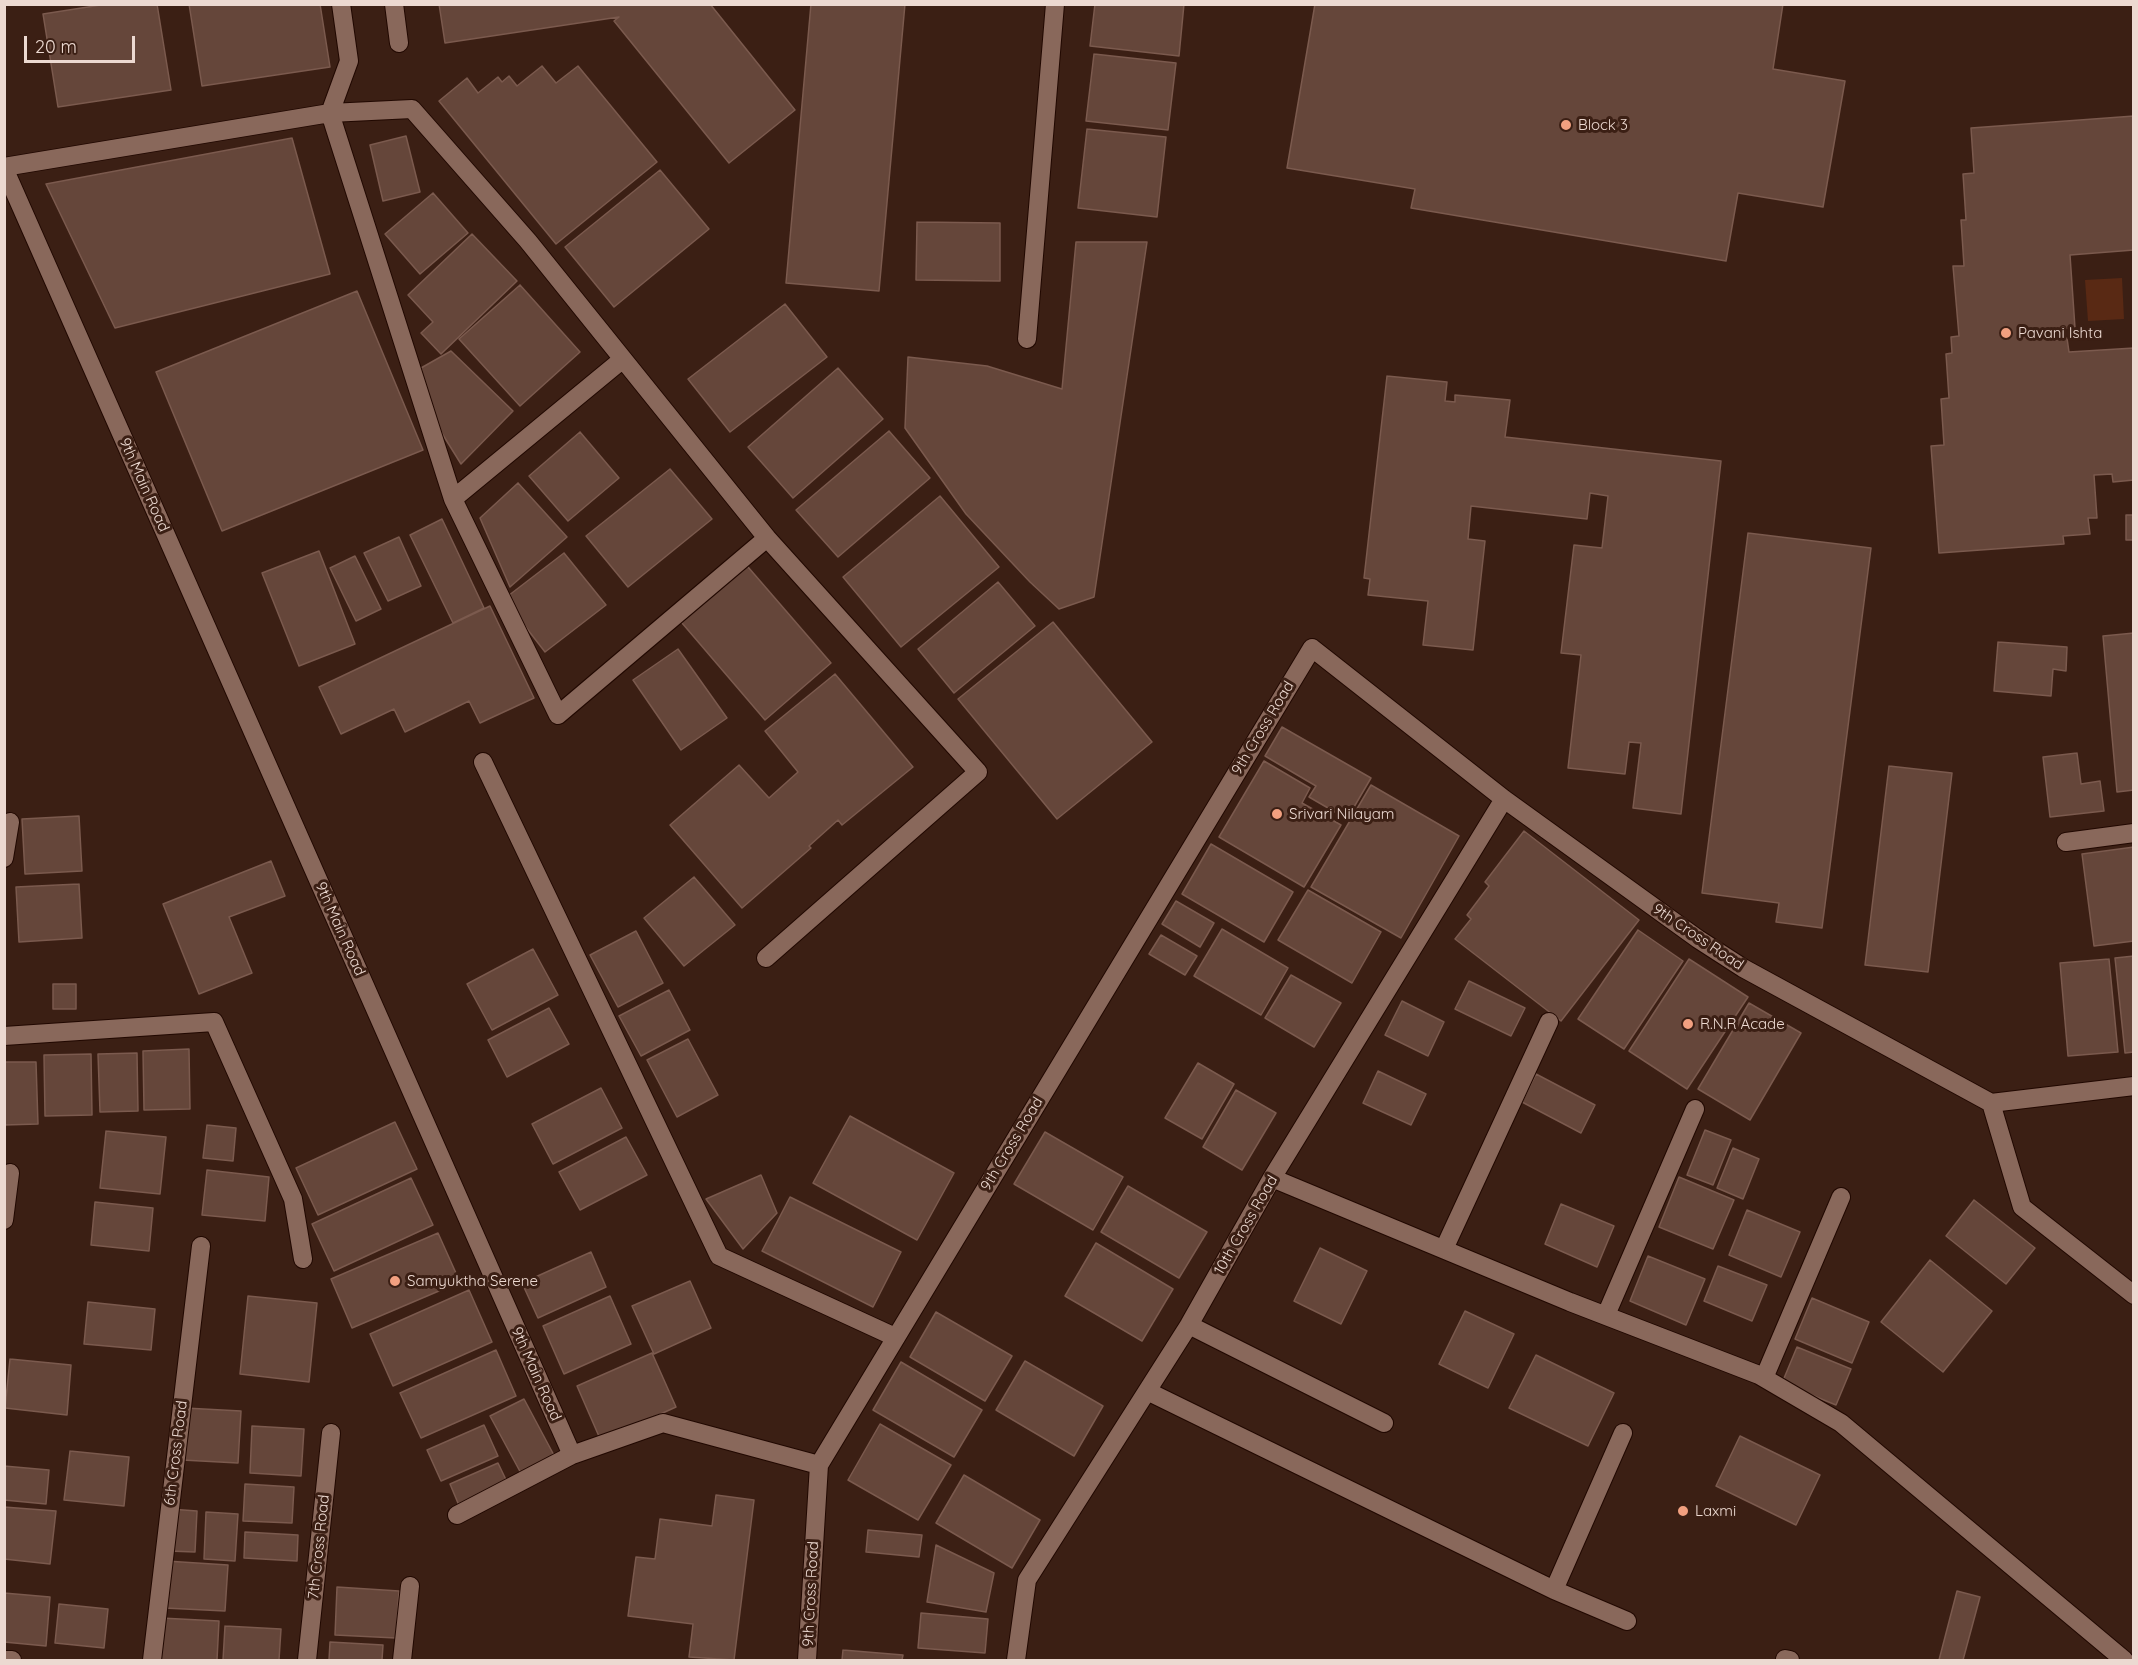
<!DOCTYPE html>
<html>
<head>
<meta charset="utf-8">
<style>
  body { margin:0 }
  #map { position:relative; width:2138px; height:1665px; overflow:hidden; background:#3b1f14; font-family:Quicksand,sans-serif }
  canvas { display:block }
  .frame { position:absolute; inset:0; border:6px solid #ecd9d1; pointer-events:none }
  .scale { position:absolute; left:24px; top:36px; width:111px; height:27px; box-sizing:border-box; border:3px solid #ecd9d1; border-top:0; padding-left:8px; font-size:18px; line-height:21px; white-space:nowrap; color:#ecd9d1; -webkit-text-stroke:4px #3b1f14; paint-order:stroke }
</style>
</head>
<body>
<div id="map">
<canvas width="2138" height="1665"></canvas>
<div class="frame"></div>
<div class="scale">20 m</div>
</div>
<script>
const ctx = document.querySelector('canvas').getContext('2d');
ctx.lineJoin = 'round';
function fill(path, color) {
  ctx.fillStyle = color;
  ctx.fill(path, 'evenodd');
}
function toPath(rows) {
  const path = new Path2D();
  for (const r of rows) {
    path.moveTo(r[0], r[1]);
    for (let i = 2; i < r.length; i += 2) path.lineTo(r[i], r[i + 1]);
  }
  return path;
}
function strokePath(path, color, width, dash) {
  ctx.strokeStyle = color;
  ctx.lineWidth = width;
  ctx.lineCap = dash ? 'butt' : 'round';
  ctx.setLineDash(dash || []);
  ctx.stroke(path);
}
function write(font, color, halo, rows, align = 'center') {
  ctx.font = font + ' Quicksand,sans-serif';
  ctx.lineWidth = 6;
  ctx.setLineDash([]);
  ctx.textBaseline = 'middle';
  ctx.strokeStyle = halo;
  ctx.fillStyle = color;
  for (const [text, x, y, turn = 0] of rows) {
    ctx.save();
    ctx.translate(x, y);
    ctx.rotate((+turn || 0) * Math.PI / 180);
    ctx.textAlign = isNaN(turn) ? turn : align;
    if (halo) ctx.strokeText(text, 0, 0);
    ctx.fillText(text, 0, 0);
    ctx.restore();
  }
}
fill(toPath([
  [2122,278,2124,319,2088,321,2085,280]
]), '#592914');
const building = toPath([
  [107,4,157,4,171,90,58,107,43,14,107,4],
  [189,4,320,4,330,67,202,86,189,4],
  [439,4,710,4,795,110,729,163,614,21,619,17,445,43,439,4],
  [811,4,905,4,879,291,786,283,811,4],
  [1095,4,1184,4,1179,56,1090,46,1095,4],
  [1315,4,1783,4,1773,69,1845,81,1823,207,1738,193,1726,261,1411,208,1415,189,1287,168,1315,4],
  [1094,54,1176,63,1168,130,1086,121,1094,54],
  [542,66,556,83,578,66,657,162,556,244,439,101,467,78,478,93,498,77,502,82,509,76,517,86,542,66],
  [2134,116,2134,250,2070,255,2075,328,2054,329,2055,340,2067,338,2069,352,2134,348,2134,480,2113,482,2112,474,2094,475,2097,518,2088,518,2090,534,2063,536,2064,544,1939,553,1931,446,1944,445,1941,399,1949,398,1946,354,1952,353,1951,337,1959,336,1953,266,1964,266,1961,220,1966,220,1963,174,1974,173,1971,128,2134,116],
  [1087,129,1166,137,1157,217,1078,208,1087,129],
  [406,136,420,192,383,201,370,145,406,136],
  [292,138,330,274,115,328,46,184,292,138],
  [660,170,709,229,614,307,565,247,660,170],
  [433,193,468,233,420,274,385,234,433,193],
  [917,222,1000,223,1000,281,916,280,917,222],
  [472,234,517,281,441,354,421,333,433,322,408,295,472,234],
  [1076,242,1147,242,1094,597,1059,609,1030,582,966,514,905,428,908,357,987,366,1062,389,1076,242],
  [520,285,580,352,520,406,459,339,520,285],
  [357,291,423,450,222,531,156,372,357,291],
  [785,304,827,357,730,432,688,379,785,304],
  [451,351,513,411,461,464,433,419,421,368,451,351],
  [838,368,883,419,793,498,748,447,838,368],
  [1387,376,1447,382,1445,401,1455,402,1455,395,1510,400,1505,437,1721,461,1681,814,1633,808,1641,743,1629,742,1625,774,1568,768,1581,655,1561,653,1574,545,1602,548,1608,496,1590,493,1587,519,1471,506,1468,539,1485,541,1473,650,1423,645,1428,601,1368,595,1370,579,1364,578,1387,376],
  [889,431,930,478,838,557,796,510,889,431],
  [580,432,619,478,568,521,529,476,580,432],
  [670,469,712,519,628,587,586,536,670,469],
  [518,483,567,537,510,587,480,518,518,483],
  [940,496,999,567,901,647,843,577,940,496],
  [2126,515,2134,515,2134,540,2126,540,2126,515],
  [442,519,484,608,453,623,410,535,442,519],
  [1748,533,1871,548,1822,928,1776,922,1779,903,1702,893,1748,533],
  [399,537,421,586,388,601,364,553,399,537],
  [319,551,355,644,299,666,262,573,319,551],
  [564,553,606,605,545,652,504,599,564,553],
  [355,556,381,609,356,621,330,568,355,556],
  [742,560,831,663,765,720,676,616,742,560],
  [998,582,1035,626,954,693,918,649,998,582],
  [490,606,534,698,480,723,469,701,405,732,394,709,341,734,319,687,490,606],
  [1053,622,1152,742,1057,819,958,699,1053,622],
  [2134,633,2134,790,2117,792,2103,636,2134,633],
  [1998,642,2067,647,2066,671,2053,669,2051,696,1994,691,1998,642],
  [678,649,727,718,681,750,633,680,678,649],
  [835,674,913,767,842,825,838,820,809,846,811,848,742,908,670,825,739,765,769,798,798,772,765,731,835,674],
  [1282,727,1371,778,1347,819,1309,797,1316,786,1265,756,1282,727],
  [2077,753,2081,784,2100,781,2104,811,2050,817,2043,757,2077,753],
  [1264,761,1310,788,1302,803,1341,825,1304,887,1219,837,1264,761],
  [1889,766,1952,773,1928,972,1865,965,1889,766],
  [1371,785,1459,836,1401,938,1311,887,1371,785],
  [79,816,82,871,25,874,22,819,79,816],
  [1524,831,1639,920,1561,1021,1455,939,1471,919,1467,915,1489,886,1485,882,1524,831],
  [1211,844,1293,892,1264,942,1182,894,1211,844],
  [2134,847,2134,941,2094,946,2082,854,2134,847],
  [271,861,285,896,229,917,252,973,199,994,163,904,271,861],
  [694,877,735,925,684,966,644,918,694,877],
  [79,884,82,938,19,942,16,887,79,884],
  [1308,890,1381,932,1352,983,1278,940,1308,890],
  [1176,901,1214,923,1200,947,1162,924,1176,901],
  [1222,929,1288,968,1261,1015,1194,976,1222,929],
  [1638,930,1683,961,1624,1049,1578,1019,1638,930],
  [636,931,663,983,618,1007,590,955,636,931],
  [1161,935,1197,956,1185,975,1149,954,1161,935],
  [533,949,558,995,492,1030,467,984,533,949],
  [2134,956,2134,1052,2125,1053,2115,958,2134,956],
  [1689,959,1748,997,1687,1089,1629,1051,1689,959],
  [2109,959,2118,1052,2068,1056,2060,963,2109,959],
  [1291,975,1341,1003,1314,1047,1265,1018,1291,975],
  [1469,981,1525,1008,1511,1036,1455,1009,1469,981],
  [53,984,76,984,76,1009,53,1009,53,984],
  [669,990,690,1030,641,1056,619,1016,669,990],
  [1402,1001,1444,1022,1428,1056,1385,1035,1402,1001],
  [1749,1003,1801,1033,1750,1120,1698,1089,1749,1003],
  [549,1008,569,1044,507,1077,488,1040,549,1008],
  [688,1039,718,1095,677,1117,647,1060,688,1039],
  [189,1049,190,1109,144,1110,143,1051,189,1049],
  [137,1053,138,1111,100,1112,98,1054,137,1053],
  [91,1054,92,1115,45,1116,44,1055,91,1054],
  [4,1062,36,1062,38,1124,4,1125,4,1062],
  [1198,1063,1234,1084,1202,1139,1165,1118,1198,1063],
  [1378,1071,1426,1094,1411,1125,1363,1103,1378,1071],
  [1536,1074,1595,1105,1581,1133,1522,1102,1536,1074],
  [601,1088,622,1128,553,1164,532,1124,601,1088],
  [1236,1090,1276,1113,1242,1170,1203,1147,1236,1090],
  [850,1116,954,1173,917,1240,813,1183,850,1116],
  [395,1122,417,1169,318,1215,296,1168,395,1122],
  [207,1125,236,1128,233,1161,203,1158,207,1125],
  [1705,1130,1731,1140,1713,1185,1687,1175,1705,1130],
  [106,1131,166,1137,160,1194,100,1188,106,1131],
  [1045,1132,1123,1177,1093,1230,1014,1184,1045,1132],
  [626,1137,647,1175,580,1210,559,1172,626,1137],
  [1733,1148,1759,1159,1743,1199,1717,1188,1733,1148],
  [207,1170,269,1177,265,1221,202,1215,207,1170],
  [761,1175,777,1213,743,1249,706,1199,761,1175],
  [1679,1177,1734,1200,1713,1249,1659,1227,1679,1177],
  [411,1178,433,1225,334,1271,312,1224,411,1178],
  [1128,1186,1207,1232,1179,1278,1101,1232,1128,1186],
  [790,1197,901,1252,873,1307,762,1251,790,1197],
  [1974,1200,2035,1248,2006,1284,1946,1236,1974,1200],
  [95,1202,153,1208,149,1251,91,1245,95,1202],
  [1561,1204,1614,1226,1597,1267,1545,1244,1561,1204],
  [1747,1210,1800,1232,1781,1277,1729,1255,1747,1210],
  [438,1233,460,1282,352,1328,331,1279,438,1233],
  [1096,1243,1173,1289,1142,1341,1065,1296,1096,1243],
  [1320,1248,1367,1271,1341,1324,1294,1301,1320,1248],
  [591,1252,606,1287,538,1318,522,1283,591,1252],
  [1648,1256,1705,1279,1686,1325,1630,1301,1648,1256],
  [1930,1260,1992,1311,1943,1372,1881,1322,1930,1260],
  [1718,1266,1767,1285,1752,1321,1704,1301,1718,1266],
  [690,1281,711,1328,654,1354,632,1306,690,1281],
  [469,1290,492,1342,393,1386,370,1334,469,1290],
  [248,1296,317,1303,309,1382,240,1374,248,1296],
  [610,1296,631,1344,564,1374,543,1326,610,1296],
  [1812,1298,1869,1322,1852,1363,1795,1339,1812,1298],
  [88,1302,155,1309,151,1350,84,1344,88,1302],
  [1465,1311,1514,1334,1488,1388,1439,1364,1465,1311],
  [936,1312,1012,1356,985,1401,910,1357,936,1312],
  [1797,1347,1851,1369,1836,1405,1782,1383,1797,1347],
  [496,1350,516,1396,421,1438,400,1393,496,1350],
  [652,1353,676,1407,601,1441,577,1386,652,1353],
  [1536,1355,1614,1393,1588,1446,1509,1408,1536,1355],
  [10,1359,71,1365,67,1415,5,1408,10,1359],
  [1025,1361,1103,1406,1074,1456,996,1410,1025,1361],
  [901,1362,982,1410,954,1457,873,1410,901,1362],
  [524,1399,556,1459,523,1477,490,1416,524,1399],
  [185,1408,241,1411,238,1463,182,1460,185,1408],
  [880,1424,951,1465,918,1520,848,1480,880,1424],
  [484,1425,498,1456,441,1481,427,1450,484,1425],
  [252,1426,304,1429,301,1476,250,1473,252,1426],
  [1740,1436,1820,1475,1796,1525,1716,1486,1740,1436],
  [70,1451,129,1457,124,1506,64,1500,70,1451],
  [498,1463,509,1486,460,1508,450,1484,498,1463],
  [4,1466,49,1470,46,1504,4,1500,4,1466],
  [964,1475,1040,1520,1012,1568,936,1523,964,1475],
  [245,1484,294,1487,292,1523,243,1521,245,1484],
  [716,1495,754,1500,734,1660,689,1657,693,1624,628,1616,636,1557,655,1559,660,1519,712,1526,716,1495],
  [4,1507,56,1511,50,1564,4,1559,4,1507],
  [170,1509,197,1511,195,1552,168,1551,170,1509],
  [206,1512,238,1514,235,1561,204,1559,206,1512],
  [868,1530,922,1535,919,1557,866,1552,868,1530],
  [245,1532,298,1535,297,1561,244,1558,245,1532],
  [936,1545,994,1573,986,1612,927,1602,936,1545],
  [166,1561,228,1565,225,1611,164,1608,166,1561],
  [337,1587,399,1591,396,1638,335,1635,337,1587],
  [1957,1591,1980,1597,1963,1660,1939,1660,1957,1591],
  [4,1593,50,1597,46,1646,4,1642,4,1593],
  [59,1604,108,1609,104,1648,55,1643,59,1604],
  [921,1613,988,1619,985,1653,918,1648,921,1613],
  [161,1618,219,1621,217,1660,158,1660,161,1618],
  [225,1626,281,1629,279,1660,223,1660,225,1626],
  [330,1642,383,1645,382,1660,329,1660,330,1642],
  [843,1650,903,1655,902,1660,842,1660,843,1650]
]);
fill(building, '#65463a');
strokePath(building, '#7b5a4e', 1.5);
const minor = toPath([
  [394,4,399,43],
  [330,113,453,499,558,715,767,538],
  [330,113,349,61,341,4],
  [4,167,330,113,412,109,528,241,767,538,978,772,766,958],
  [4,168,572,1455,663,1423,819,1465],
  [1027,339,1055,4],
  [453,499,623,359],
  [483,762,719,1256,895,1337],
  [2066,842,2134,833],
  [4,858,10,822],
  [4,1036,214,1022,293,1199,303,1259],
  [1991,1103,2022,1207,2134,1295],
  [1272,1178,1570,1302,1759,1375,1841,1423,2124,1660],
  [4,1220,10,1173],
  [1444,1249,1549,1022],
  [1606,1315,1695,1109],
  [1189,1325,1384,1423],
  [1764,1378,1841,1197],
  [1147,1391,1554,1590,1627,1621],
  [457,1515,572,1455],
  [1554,1590,1623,1433],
  [1785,1659,1790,1660],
  [4,1660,12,1660],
  [152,1660,201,1246],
  [307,1660,331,1433],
  [402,1660,410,1586],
  [807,1660,819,1465,1312,648,1504,799,1698,939,1743,968,1991,1103,2134,1086],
  [1016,1660,1027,1580,1189,1325,1272,1178,1504,799]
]);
strokePath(minor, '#210801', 20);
strokePath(minor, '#89685b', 18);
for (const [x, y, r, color] of [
  [1566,125,6,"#f2a080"],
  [2006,333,6,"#f2a080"],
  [1277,814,6,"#f2a080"],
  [1688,1024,6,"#f2a080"],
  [395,1281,6,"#f2a080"],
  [1683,1511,6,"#f2a080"]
]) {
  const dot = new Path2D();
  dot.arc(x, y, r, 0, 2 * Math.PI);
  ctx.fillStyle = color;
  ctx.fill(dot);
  strokePath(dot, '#3b1f14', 2);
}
write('15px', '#ecd9d1', '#3b1f14', [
  ["Block 3",1578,125],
  ["Pavani Ishta",2018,333],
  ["Srivari Nilayam",1289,814],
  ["R.N.R Acade",1700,1024],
  ["Samyuktha Serene",407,1281],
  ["Laxmi",1695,1511]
], 'left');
write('15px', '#ecd9d1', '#3b1f14', [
  ["9th Main Road",144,485,66],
  ["9th Cross Road",1263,728,-59],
  ["9th Main Road",340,929,66],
  ["9th Cross Road",1698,937,34],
  ["9th Cross Road",1012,1144,-59],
  ["10th Cross Road",1246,1225,-60],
  ["9th Main Road",536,1374,66],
  ["6th Cross Road",176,1453,-83],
  ["7th Cross Road",319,1547,-84],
  ["9th Cross Road",811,1594,-87]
]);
</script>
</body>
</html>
